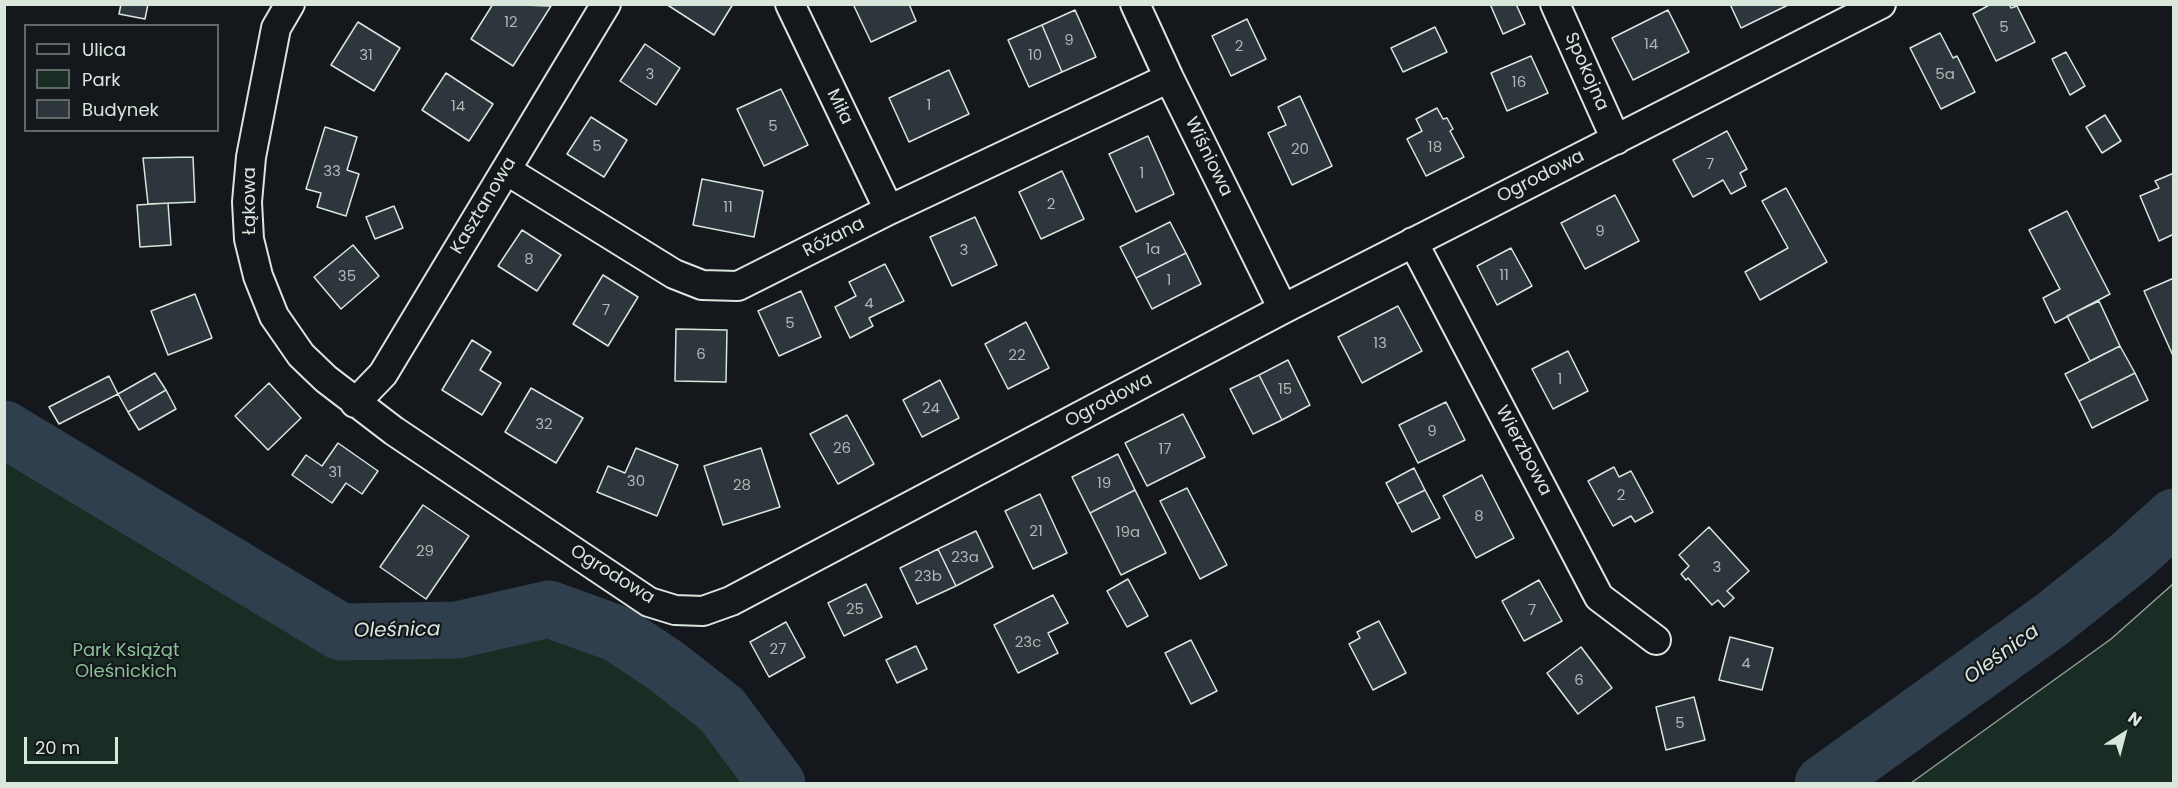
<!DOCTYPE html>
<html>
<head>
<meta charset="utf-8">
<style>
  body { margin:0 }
  #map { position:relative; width:2178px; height:788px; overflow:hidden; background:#14181c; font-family:Poppins,sans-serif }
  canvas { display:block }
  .frame { position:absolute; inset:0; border:6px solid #d8e6dc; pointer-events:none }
  .legend { position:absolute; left:24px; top:24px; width:195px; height:108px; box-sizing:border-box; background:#14181c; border:2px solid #626a69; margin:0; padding:8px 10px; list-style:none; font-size:18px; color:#d8e6dc }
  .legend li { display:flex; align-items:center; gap:12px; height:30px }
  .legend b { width:30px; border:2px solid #626a69 }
  .north { position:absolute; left:2094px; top:704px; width:60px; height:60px; -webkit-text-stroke:4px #14181c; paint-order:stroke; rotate:36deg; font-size:16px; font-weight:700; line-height:24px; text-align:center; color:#d8e6dc }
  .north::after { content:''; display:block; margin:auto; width:21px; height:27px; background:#d8e6dc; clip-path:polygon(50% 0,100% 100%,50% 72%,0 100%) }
  .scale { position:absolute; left:24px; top:737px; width:94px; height:27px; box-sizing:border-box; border:3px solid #d8e6dc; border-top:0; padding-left:8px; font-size:18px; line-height:21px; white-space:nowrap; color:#d8e6dc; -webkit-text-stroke:4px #14181c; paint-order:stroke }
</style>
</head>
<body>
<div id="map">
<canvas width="2178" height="788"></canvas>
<div class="frame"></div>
<ul class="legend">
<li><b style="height:8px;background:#14181c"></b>Ulica</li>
<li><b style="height:16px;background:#1a2d24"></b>Park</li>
<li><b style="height:16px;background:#2c363c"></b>Budynek</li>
</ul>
<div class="north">N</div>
<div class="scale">20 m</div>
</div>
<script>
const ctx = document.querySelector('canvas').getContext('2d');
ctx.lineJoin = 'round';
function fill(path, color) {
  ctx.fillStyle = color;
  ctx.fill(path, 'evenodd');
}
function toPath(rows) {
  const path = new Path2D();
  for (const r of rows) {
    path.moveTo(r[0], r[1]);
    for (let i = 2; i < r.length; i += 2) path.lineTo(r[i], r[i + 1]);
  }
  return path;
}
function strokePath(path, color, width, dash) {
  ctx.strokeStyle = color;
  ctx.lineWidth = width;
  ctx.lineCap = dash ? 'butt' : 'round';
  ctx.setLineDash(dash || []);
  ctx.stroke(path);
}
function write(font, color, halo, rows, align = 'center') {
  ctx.font = font + ' Poppins,sans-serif';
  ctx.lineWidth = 4.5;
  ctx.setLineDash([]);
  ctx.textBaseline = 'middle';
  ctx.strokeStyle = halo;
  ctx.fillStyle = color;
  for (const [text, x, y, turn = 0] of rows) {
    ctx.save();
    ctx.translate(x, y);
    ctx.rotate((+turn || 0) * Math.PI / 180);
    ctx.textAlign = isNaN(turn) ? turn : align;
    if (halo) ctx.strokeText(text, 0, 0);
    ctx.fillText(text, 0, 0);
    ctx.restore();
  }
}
const green = toPath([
  [5,446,343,650,560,629,672,687,742,752,758,783,5,783,5,446],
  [2173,584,2173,783,1911,783,2111,639,2173,584]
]);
fill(green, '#1a2d24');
strokePath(green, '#939e99', 1.5);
strokePath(toPath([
  [4,429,341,632,457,630,549,609,618,634,666,666,722,710,777,784],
  [1823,784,2051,620,2130,557,2174,517]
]), '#2f3f4d', 57);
const building = toPath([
  [121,4,148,4,145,19,119,14,121,4],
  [493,4,551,6,513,66,471,39,493,4],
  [666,4,733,4,714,35,666,4],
  [853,4,909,4,916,21,871,42,853,4],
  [1490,4,1516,4,1525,24,1503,34,1490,4],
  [1730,4,1787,4,1788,5,1741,28,1730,4],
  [1991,4,2009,4,2011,8,2017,6,2035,42,1996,61,1973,14,1991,4],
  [1075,10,1096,57,1062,72,1042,25,1075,10],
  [1668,10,1689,52,1633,80,1612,38,1668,10],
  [1247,19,1266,59,1231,76,1212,36,1247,19],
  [358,22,400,48,374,91,331,65,358,22],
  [1042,25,1062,72,1029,87,1008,40,1042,25],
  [1435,27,1447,52,1403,72,1391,48,1435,27],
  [1940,33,1953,58,1957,56,1975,92,1941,109,1910,48,1940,33],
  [645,44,680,68,656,105,620,81,645,44],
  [2066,52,2085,86,2070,95,2052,59,2066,52],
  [1531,56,1548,93,1507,111,1491,73,1531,56],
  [949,70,969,114,909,142,889,98,949,70],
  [446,73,493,104,469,141,422,110,446,73],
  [781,89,808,145,764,166,737,109,781,89],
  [1300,96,1332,166,1292,185,1268,133,1286,125,1278,107,1300,96],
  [1437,108,1443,119,1447,118,1453,129,1450,131,1464,157,1426,176,1407,139,1422,131,1416,119,1437,108],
  [2105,115,2121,141,2102,153,2086,127,2105,115],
  [591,117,627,140,604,177,567,154,591,117],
  [325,127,357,137,347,170,359,174,346,216,317,207,321,193,306,189,325,127],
  [1727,131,1747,169,1740,173,1746,186,1731,194,1723,180,1693,197,1673,160,1727,131],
  [1148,136,1174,194,1136,212,1109,154,1148,136],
  [193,157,195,202,148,204,143,158,193,157],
  [1062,171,1084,219,1041,239,1019,192,1062,171],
  [2174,173,2174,234,2159,241,2140,196,2159,188,2155,181,2174,173],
  [702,179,763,191,754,237,693,225,702,179],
  [1786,188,1827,262,1760,300,1745,272,1788,248,1762,201,1786,188],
  [1615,195,1639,241,1585,269,1561,223,1615,195],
  [168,203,171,245,140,247,137,205,168,203],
  [394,206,403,228,375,239,366,217,394,206],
  [2067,211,2110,294,2055,323,2043,298,2060,289,2029,230,2067,211],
  [975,217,997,265,952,286,930,237,975,217],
  [1170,222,1186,253,1136,278,1120,247,1170,222],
  [522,230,561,255,537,291,498,266,522,230],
  [353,245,379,276,341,309,314,277,353,245],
  [1511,248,1532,286,1497,305,1477,266,1511,248],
  [1186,253,1201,284,1152,309,1136,278,1186,253],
  [885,264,904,301,869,318,873,326,850,338,835,307,856,296,849,282,885,264],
  [603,275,638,297,608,346,573,324,603,275],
  [2174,278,2174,358,2144,291,2174,278],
  [801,291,821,337,779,356,758,311,801,291],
  [195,294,212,338,168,355,151,311,195,294],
  [2099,301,2120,346,2090,361,2067,316,2099,301],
  [1398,306,1422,351,1362,383,1338,337,1398,306],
  [1026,322,1049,368,1008,389,985,344,1026,322],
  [676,329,727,330,726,382,675,381,676,329],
  [472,340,491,352,480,370,501,383,482,415,442,390,472,340],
  [2120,346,2135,373,2079,401,2065,374,2120,346],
  [1568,351,1588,391,1553,409,1532,369,1568,351],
  [1288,360,1310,405,1282,420,1259,375,1288,360],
  [155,373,166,390,128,412,118,394,155,373],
  [2135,373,2148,400,2092,428,2079,401,2135,373],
  [1259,375,1282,420,1253,434,1230,389,1259,375],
  [109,376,118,394,59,424,49,407,109,376],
  [940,380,959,418,922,437,903,400,940,380],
  [269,383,301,418,268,450,235,416,269,383],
  [531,388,583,418,556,463,505,432,531,388],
  [166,390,176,409,139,430,128,412,166,390],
  [1446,402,1465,440,1418,463,1399,425,1446,402],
  [1183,414,1205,457,1147,486,1125,443,1183,414],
  [847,415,874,464,838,484,810,434,847,415],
  [338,443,378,471,362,494,346,483,332,503,292,475,306,455,322,466,338,443],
  [636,448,678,465,657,516,597,492,608,466,625,473,636,448],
  [761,448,780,507,723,525,704,466,761,448],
  [1118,454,1135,490,1090,513,1072,477,1118,454],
  [1614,467,1619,477,1631,471,1653,512,1635,522,1631,516,1613,526,1588,481,1614,467],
  [1414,468,1425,490,1397,504,1386,483,1414,468],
  [1482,475,1514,538,1476,558,1443,496,1482,475],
  [1187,488,1227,565,1200,579,1160,501,1187,488],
  [1135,490,1166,553,1121,575,1090,513,1135,490],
  [1425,490,1440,518,1412,532,1397,504,1425,490],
  [1040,494,1067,553,1033,569,1005,511,1040,494],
  [423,505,469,536,426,599,380,567,423,505],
  [1709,527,1749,571,1727,591,1734,598,1724,607,1718,600,1712,605,1688,578,1686,580,1681,574,1689,566,1679,555,1709,527],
  [976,531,993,567,956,586,938,549,976,531],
  [938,549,956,586,917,604,900,568,938,549],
  [1128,579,1148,616,1127,627,1107,591,1128,579],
  [1539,580,1562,621,1524,641,1502,601,1539,580],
  [866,584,882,617,844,636,828,603,866,584],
  [1053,595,1068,623,1048,633,1058,653,1018,673,994,625,1053,595],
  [1379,621,1406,673,1373,690,1349,644,1360,638,1357,632,1379,621],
  [786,622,805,657,769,677,750,642,786,622],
  [1730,637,1773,648,1762,690,1719,680,1730,637],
  [1191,640,1217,691,1191,704,1165,653,1191,640],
  [916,646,927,669,897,683,886,660,916,646],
  [1581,647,1612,688,1578,714,1547,673,1581,647],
  [1694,697,1705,740,1666,750,1656,707,1694,697]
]);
fill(building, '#2c363c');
strokePath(building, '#d8e6dc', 1.5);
const street = toPath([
  [290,4,276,28,251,157,247,202,249,239,258,276,274,316,301,355,326,379,394,431,649,602,675,610,703,611,731,601,1283,309,1881,4],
  [790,4,889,210],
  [1135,4,1169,78,1283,309],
  [1555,4,1616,140],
  [506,170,674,274,702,285,738,286,889,210,1169,78],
  [1413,242,1599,597,1656,640],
  [355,403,383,374,606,4]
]);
strokePath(street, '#d8e6dc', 32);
strokePath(street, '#14181c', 28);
write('15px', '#adbab4', null, [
  ["12",511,23],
  ["5",2004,28],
  ["9",1069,41],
  ["14",1651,45],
  ["2",1239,47],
  ["31",366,56],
  ["10",1035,56],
  ["3",650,75],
  ["5a",1945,75],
  ["16",1519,83],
  ["1",929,106],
  ["14",458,107],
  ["5",773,127],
  ["5",597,147],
  ["18",1435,148],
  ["20",1300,150],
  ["7",1710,165],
  ["33",332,172],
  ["1",1142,174],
  ["2",1051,205],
  ["11",728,208],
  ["9",1600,232],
  ["1a",1153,250],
  ["3",964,251],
  ["8",529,260],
  ["11",1504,276],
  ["35",347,277],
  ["1",1169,281],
  ["4",869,304],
  ["7",606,311],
  ["5",790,324],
  ["13",1380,344],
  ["6",701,355],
  ["22",1017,356],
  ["1",1560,380],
  ["15",1285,390],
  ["24",931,409],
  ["32",544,425],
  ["9",1432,432],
  ["26",842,449],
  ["17",1165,450],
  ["31",335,473],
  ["30",636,482],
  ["19",1104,484],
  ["28",742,486],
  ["2",1621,496],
  ["8",1479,517],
  ["21",1036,532],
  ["19a",1128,533],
  ["29",425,552],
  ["23a",965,558],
  ["3",1717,568],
  ["23b",928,577],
  ["25",855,610],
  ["7",1532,611],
  ["23c",1028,643],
  ["27",778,650],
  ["4",1746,664],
  ["6",1579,681],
  ["5",1680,724]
]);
write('18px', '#d8e6dc', '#14181c', [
  ["Spokojna",1586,72,66],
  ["Miła",839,107,64],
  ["Wiśniowa",1208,157,64],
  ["Ogrodowa",1541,177,-27],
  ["Łąkowa",250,201,-90],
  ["Kasztanowa",484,206,-59],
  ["Różana",834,238,-27],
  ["Ogrodowa",1109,401,-28],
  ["Wierzbowa",1523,451,62],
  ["Ogrodowa",612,575,32]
]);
write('18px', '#8ac095', '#14181c', [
  ["Park Książąt",126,651],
  ["Oleśnickich",126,672]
]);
write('italic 20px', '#d8e6dc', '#14181c', [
  ["Oleśnica",397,631,-1],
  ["Oleśnica",2002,655,-36]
]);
</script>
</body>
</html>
